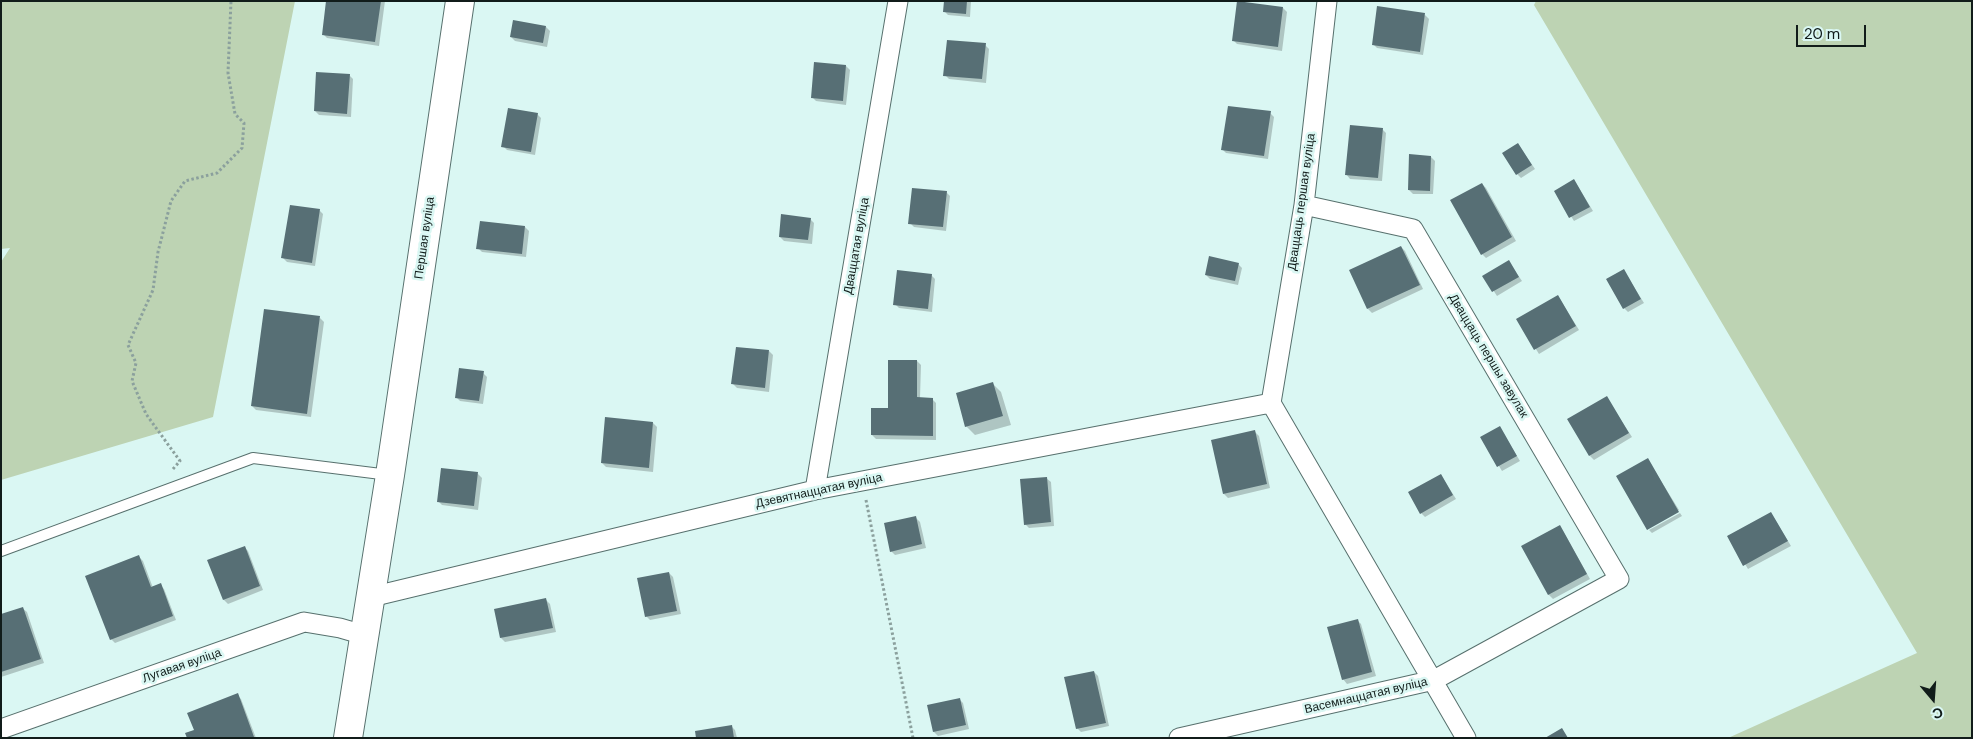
<!DOCTYPE html>
<html>
<head>
<meta charset="utf-8">
<style>
  body { margin:0 }
  #map { position:relative; width:1973px; height:739px; overflow:hidden; background:#daf7f3; font-family:"DM Sans",sans-serif }
  canvas { display:block }
  .frame { position:absolute; inset:0; border:2px solid #111c1a; pointer-events:none }
  .north { position:absolute; left:1908px; top:674px; width:50px; height:50px; -webkit-text-stroke:4px #daf7f3; paint-order:stroke; rotate:162deg; font-size:14px; font-weight:700; line-height:20px; text-align:center; color:#111c1a }
  .north::after { content:''; display:block; margin:auto; width:18px; height:22px; background:#111c1a; clip-path:polygon(50% 0,100% 100%,50% 72%,0 100%) }
  .scale { position:absolute; left:1796px; top:25px; width:70px; height:22px; box-sizing:border-box; border:2px solid #111c1a; border-top:0; padding-left:6px; font-size:15px; line-height:18px; white-space:nowrap; color:#111c1a; -webkit-text-stroke:4px #daf7f3; paint-order:stroke }
</style>
</head>
<body>
<div id="map">
<canvas width="1973" height="739"></canvas>
<div class="frame"></div>
<div class="north">С</div>
<div class="scale">20 m</div>
</div>
<script>
const ctx = document.querySelector('canvas').getContext('2d');
ctx.lineJoin = 'round';
function fill(path, color) {
  ctx.fillStyle = color;
  ctx.fill(path, 'evenodd');
}
function toPath(rows) {
  const path = new Path2D();
  for (const r of rows) {
    path.moveTo(r[0], r[1]);
    for (let i = 2; i < r.length; i += 2) path.lineTo(r[i], r[i + 1]);
  }
  return path;
}
function strokePath(path, color, width, dash) {
  ctx.strokeStyle = color;
  ctx.lineWidth = width;
  ctx.lineCap = dash ? 'butt' : 'round';
  ctx.setLineDash(dash || []);
  ctx.stroke(path);
}
function write(font, color, halo, rows, align = 'center') {
  ctx.font = font + ' "DM Sans",sans-serif';
  ctx.lineWidth = 5;
  ctx.setLineDash([]);
  ctx.textBaseline = 'middle';
  ctx.strokeStyle = halo;
  ctx.fillStyle = color;
  for (const [text, x, y, turn = 0] of rows) {
    ctx.save();
    ctx.translate(x, y);
    ctx.rotate((+turn || 0) * Math.PI / 180);
    ctx.textAlign = isNaN(turn) ? turn : align;
    if (halo) ctx.strokeText(text, 0, 0);
    ctx.fillText(text, 0, 0);
    ctx.restore();
  }
}
fill(toPath([
  [1,1,295,1,213,417,1,480,1,262,10,248,1,249],
  [1536,1,1972,1,1972,738,1728,738,1917,653,1534,5]
]), '#bdd3b3');
fill(toPath([
  [328,1,385,1,379,46,327,38,323,34],
  [945,1,971,1,970,17,948,15,944,11],
  [1239,2,1283,8,1287,12,1282,51,1237,44,1233,40],
  [1425,15,1429,19,1423,55,1377,48,1373,44],
  [546,27,550,31,547,47,515,41,511,37],
  [985,45,989,49,986,83,949,79,945,75],
  [816,63,846,66,850,70,846,105,816,101,812,97],
  [349,75,353,79,351,117,319,115,315,111],
  [1270,113,1274,117,1268,159,1226,153,1222,149],
  [537,114,541,118,535,155,507,150,503,146],
  [1382,129,1386,133,1382,181,1350,179,1346,174],
  [1518,144,1535,169,1521,178,1517,174],
  [1431,157,1435,161,1433,194,1413,194,1409,190],
  [1574,180,1593,211,1574,221,1555,191],
  [1482,184,1486,188,1516,241,1486,258,1482,254],
  [946,192,950,196,946,231,914,227,910,223],
  [319,210,323,214,315,266,287,262,283,258],
  [810,219,814,223,812,244,784,241,780,237],
  [481,222,525,227,529,231,526,257,482,252,478,248],
  [1401,247,1405,251,1423,289,1372,313,1368,309],
  [1509,262,1522,281,1497,296,1484,276],
  [1238,264,1242,268,1238,285,1210,279,1206,275],
  [1624,271,1644,303,1628,312,1624,308],
  [931,275,935,279,932,312,899,308,895,304],
  [1558,296,1579,330,1539,354,1517,319],
  [320,318,324,322,311,417,256,410,252,406],
  [769,351,773,355,769,392,737,388,733,384],
  [917,361,921,365,920,398,932,399,936,403,936,440,876,439,872,435],
  [483,373,487,377,483,404,460,401,456,397],
  [993,384,1001,392,1011,425,975,435,966,426],
  [1606,397,1632,437,1594,460,1590,456],
  [653,423,657,427,653,472,606,467,602,463],
  [1500,428,1520,461,1502,471,1482,438],
  [1255,432,1259,436,1270,488,1228,498,1224,494],
  [1648,460,1679,510,1648,528],
  [442,469,478,474,482,478,478,510,442,505,438,501],
  [1441,475,1456,499,1425,517,1421,513],
  [1046,478,1051,482,1054,526,1029,528,1025,524],
  [1680,513,1682,516,1652,533,1649,530],
  [1771,513,1791,546,1748,569,1728,536],
  [916,518,920,522,926,548,895,555,891,551],
  [1559,527,1563,531,1590,579,1553,599,1549,595,1523,547],
  [244,547,248,551,263,590,228,604,224,600,209,561],
  [139,557,143,561,153,588,160,585,164,589,176,620,115,643,111,639],
  [669,573,673,577,681,614,650,620,646,616],
  [546,600,550,604,556,632,505,642,501,638,495,610],
  [22,608,27,612,44,663,1,677,1,616],
  [1357,620,1361,624,1376,676,1347,684,1343,679],
  [1094,672,1098,676,1109,726,1081,732,1077,728],
  [237,695,241,699,256,738,188,738],
  [959,699,963,703,969,729,938,736,934,732,929,706],
  [731,726,735,730,737,738,697,738]
]), '#0003');
fill(toPath([
  [326,1,381,1,375,42,322,35],
  [944,1,967,1,966,14,943,12],
  [1237,1,1283,7,1278,47,1232,41],
  [1377,6,1425,13,1420,52,1372,45],
  [513,20,546,26,543,43,510,37],
  [947,40,986,43,982,79,943,76],
  [814,62,846,65,843,101,811,98],
  [316,72,350,74,347,114,314,111],
  [1228,106,1271,111,1264,156,1221,150],
  [508,108,538,113,531,152,501,147],
  [1350,125,1383,128,1378,178,1345,175],
  [1518,143,1532,165,1516,175,1502,153],
  [1409,154,1431,156,1430,191,1408,190],
  [1574,179,1590,207,1569,218,1554,191],
  [1482,183,1512,237,1481,255,1450,200],
  [912,188,947,191,943,227,908,224],
  [290,205,320,209,312,263,281,258],
  [781,214,811,218,808,240,779,237],
  [480,221,525,226,522,254,476,249],
  [1401,246,1420,285,1367,309,1349,270],
  [1209,256,1239,263,1235,281,1205,275],
  [1509,260,1519,277,1492,292,1482,276],
  [1624,269,1641,299,1623,309,1606,279],
  [897,270,932,274,928,309,893,305],
  [1558,295,1576,326,1534,350,1516,319],
  [264,309,320,316,307,414,251,406],
  [736,347,769,350,765,388,731,384],
  [888,360,917,360,917,397,933,398,933,436,871,435,871,408,888,408],
  [459,368,484,371,479,401,455,398],
  [993,382,1003,416,965,427,956,393],
  [1607,396,1629,433,1589,456,1567,419],
  [605,417,653,422,649,468,601,463],
  [1500,426,1517,456,1497,467,1480,437],
  [1255,430,1267,484,1223,494,1211,440],
  [1648,458,1679,512,1647,530,1616,476],
  [441,468,478,472,474,506,437,502],
  [1441,474,1453,495,1420,514,1408,492],
  [1047,477,1051,522,1024,525,1020,479],
  [1771,512,1788,541,1743,566,1727,536],
  [916,516,922,544,890,552,884,523],
  [1560,525,1587,574,1548,595,1521,546],
  [245,546,260,586,223,600,207,560],
  [139,555,151,587,161,583,173,616,110,640,85,576],
  [669,572,677,611,645,617,637,578],
  [546,598,553,628,500,638,494,609],
  [23,607,41,659,1,672,1,614],
  [1358,619,1372,672,1342,680,1327,627],
  [1094,671,1106,723,1076,729,1064,677],
  [238,693,254,737,187,738,185,733,194,730,187,713],
  [960,698,966,725,933,732,927,705],
  [732,725,734,738,696,738,695,731],
  [1562,728,1568,738,1545,738]
]), '#576f75');
const lane = toPath([
  [1,551,253,458,389,475]
]);
const street = toPath([
  [1271,403,1304,205,1327,1],
  [1271,403,1466,738],
  [815,490,898,1],
  [371,597,815,490,1271,403],
  [1,729,304,622,340,628,364,635],
  [1179,738,1434,680,1619,579,1413,229,1304,205]
]);
const secondary = toPath([
  [348,738,390,475,460,1]
]);
strokePath(lane, '#57706d', 12);
strokePath(street, '#57706d', 21);
strokePath(secondary, '#57706d', 30);
strokePath(toPath([
  [173,469,180,461,146,414,132,381,136,363,128,345,153,290,158,252,171,201,185,181,217,173,242,148,244,123,235,114,228,73,231,1],
  [866,500,913,738]
]), '#8ba09d', 3, [2.5, 2.5]);
strokePath(lane, '#fff', 10);
strokePath(street, '#fff', 19);
strokePath(secondary, '#fff', 28);
write('12px', '#111c1a', '#daf7f3', [
  ["Дваццаць першая вуліца",1302,202,-82],
  ["Першая вуліца",425,238,-82],
  ["Дваццатая вуліца",857,246,-80],
  ["Дваццаць першы завулак",1488,356,59],
  ["Дзевятнаццатая вуліца",819,491,-12],
  ["Лугавая вуліца",182,666,-19],
  ["Васемнаццатая вуліца",1366,696,-13]
]);
</script>
</body>
</html>
